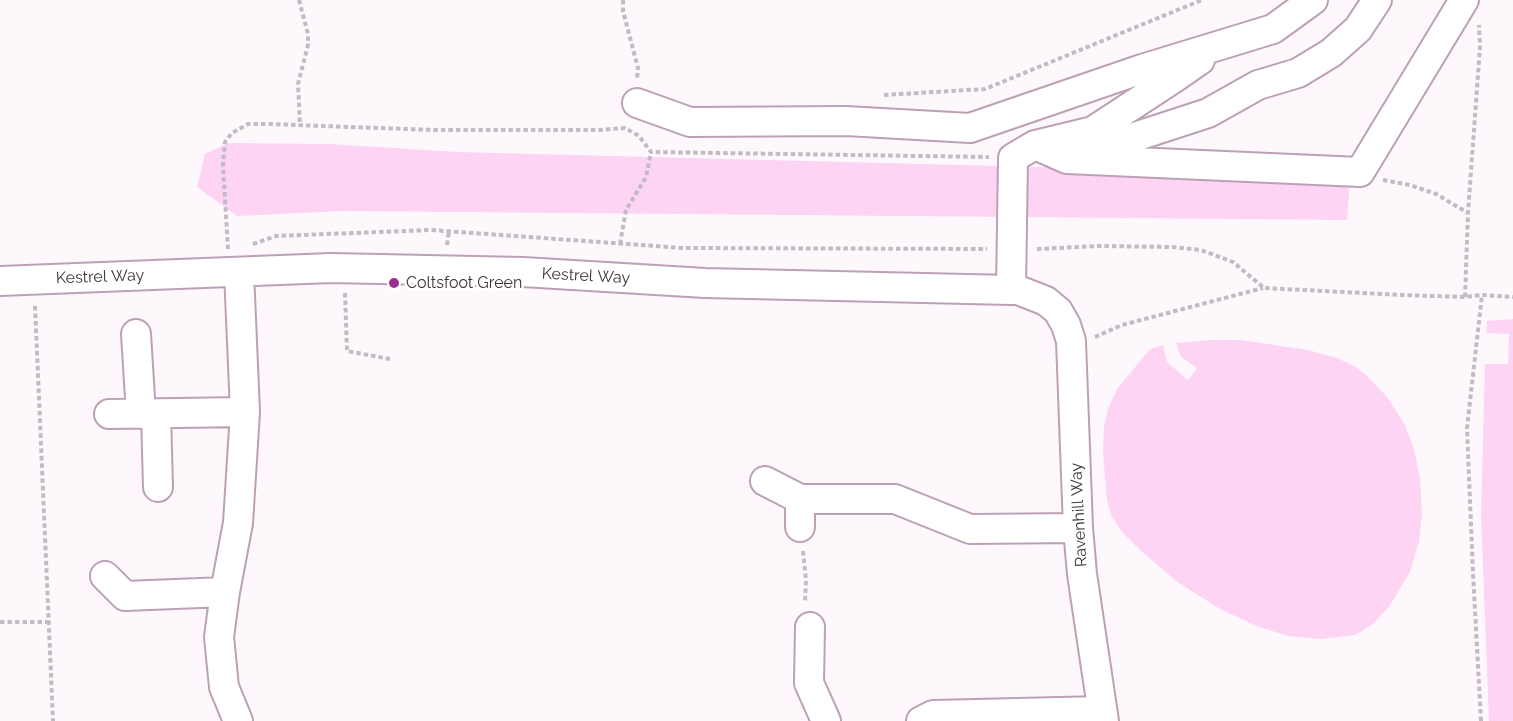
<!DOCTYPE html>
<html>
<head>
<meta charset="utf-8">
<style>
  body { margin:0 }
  canvas { display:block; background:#fef8fd }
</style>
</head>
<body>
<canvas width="1513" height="721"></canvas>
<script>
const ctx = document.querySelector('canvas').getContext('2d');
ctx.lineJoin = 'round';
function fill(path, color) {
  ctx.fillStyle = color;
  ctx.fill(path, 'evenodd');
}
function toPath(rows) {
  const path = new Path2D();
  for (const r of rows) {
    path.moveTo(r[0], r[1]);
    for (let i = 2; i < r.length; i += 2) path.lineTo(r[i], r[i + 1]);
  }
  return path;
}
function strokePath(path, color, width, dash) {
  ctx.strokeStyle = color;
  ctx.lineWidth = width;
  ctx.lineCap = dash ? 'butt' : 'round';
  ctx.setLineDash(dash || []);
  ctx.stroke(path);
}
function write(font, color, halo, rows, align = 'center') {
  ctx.font = font + ' Raleway,sans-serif';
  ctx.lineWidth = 5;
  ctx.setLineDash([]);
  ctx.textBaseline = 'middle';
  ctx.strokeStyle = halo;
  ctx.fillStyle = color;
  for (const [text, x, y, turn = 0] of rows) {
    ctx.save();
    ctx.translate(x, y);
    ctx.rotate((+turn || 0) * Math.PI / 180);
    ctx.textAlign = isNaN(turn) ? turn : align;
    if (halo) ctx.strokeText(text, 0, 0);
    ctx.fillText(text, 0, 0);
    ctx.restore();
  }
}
fill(toPath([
  [228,143,330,144,457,152,1350,175,1347,220,344,211,237,216,197,187,205,154],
  [1513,319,1513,721,1489,721,1481,515,1485,364,1508,364,1509,334,1486,333,1487,321],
  [1211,340,1241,340,1308,350,1337,358,1356,367,1368,377,1387,397,1405,425,1414,449,1420,478,1422,515,1419,541,1410,572,1389,607,1373,624,1355,635,1320,639,1289,636,1259,627,1220,609,1176,581,1140,550,1121,531,1111,515,1107,500,1103,454,1104,426,1108,409,1117,389,1150,349,1163,345,1167,362,1188,380,1197,368,1181,357,1176,343]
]), '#fed4f5');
const minor = toPath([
  [637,103,690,122,846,121,970,128,1142,69,1273,29,1313,0],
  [1035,145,1067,159,1208,113,1258,85,1298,73,1331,53,1358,29,1377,0],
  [1067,159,1360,172,1464,0],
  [0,281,331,268,523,272,705,283,1011,290,1018,290,1046,301,1058,311,1066,325,1071,341,1078,528,1082,574,1104,721],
  [1011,290,1013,158,1035,145,1093,131,1174,78,1200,60],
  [136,334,141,414],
  [109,414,245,412],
  [156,414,158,487],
  [765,481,800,499,895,499,970,529,1078,528],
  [800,527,800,499],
  [105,576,125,596,225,592],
  [810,627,809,683,826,721],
  [238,721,224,687,219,637,225,592,238,523,245,412,239,272],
  [921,721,933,715,1102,711]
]);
strokePath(minor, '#bca1b6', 32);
strokePath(toPath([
  [299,0,308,34,308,45,298,84,300,125],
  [623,0,623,11,638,68,637,78],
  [884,95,985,89,1202,0],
  [1383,180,1410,185,1436,194,1468,213],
  [253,244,276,236,431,230,683,248,987,249],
  [620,244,626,210,646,177,651,152],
  [447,245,449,231],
  [228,249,223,165,225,142,232,133,248,124,267,124,435,130,598,130,625,128,639,136,651,152,989,157],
  [1037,249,1099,246,1173,247,1201,250,1233,262,1264,288,1402,295,1465,297,1482,295,1513,297],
  [345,293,347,351,390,359],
  [1465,297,1468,213,1480,47,1479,25],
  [35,306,53,721],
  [1095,337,1122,325,1263,288],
  [803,551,806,580,805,603],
  [0,622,49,622],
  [1481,721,1473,573,1467,428,1482,295]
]), '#c2bbc1', 4, [4.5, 3]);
strokePath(minor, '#fff', 28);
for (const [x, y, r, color] of [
  [394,283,6,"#9c2d8d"]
]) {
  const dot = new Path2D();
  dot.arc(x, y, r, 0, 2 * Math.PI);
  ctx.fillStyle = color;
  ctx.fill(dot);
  strokePath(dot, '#fff', 2);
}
write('16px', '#3e333b', '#fff', [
  ["Kestrel Way",586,276,3],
  ["Kestrel Way",100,277,-2],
  ["Ravenhill Way",1079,515,-93]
]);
write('16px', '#3e333b', '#fff', [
  ["Coltsfoot Green",406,283]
], 'left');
</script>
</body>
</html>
